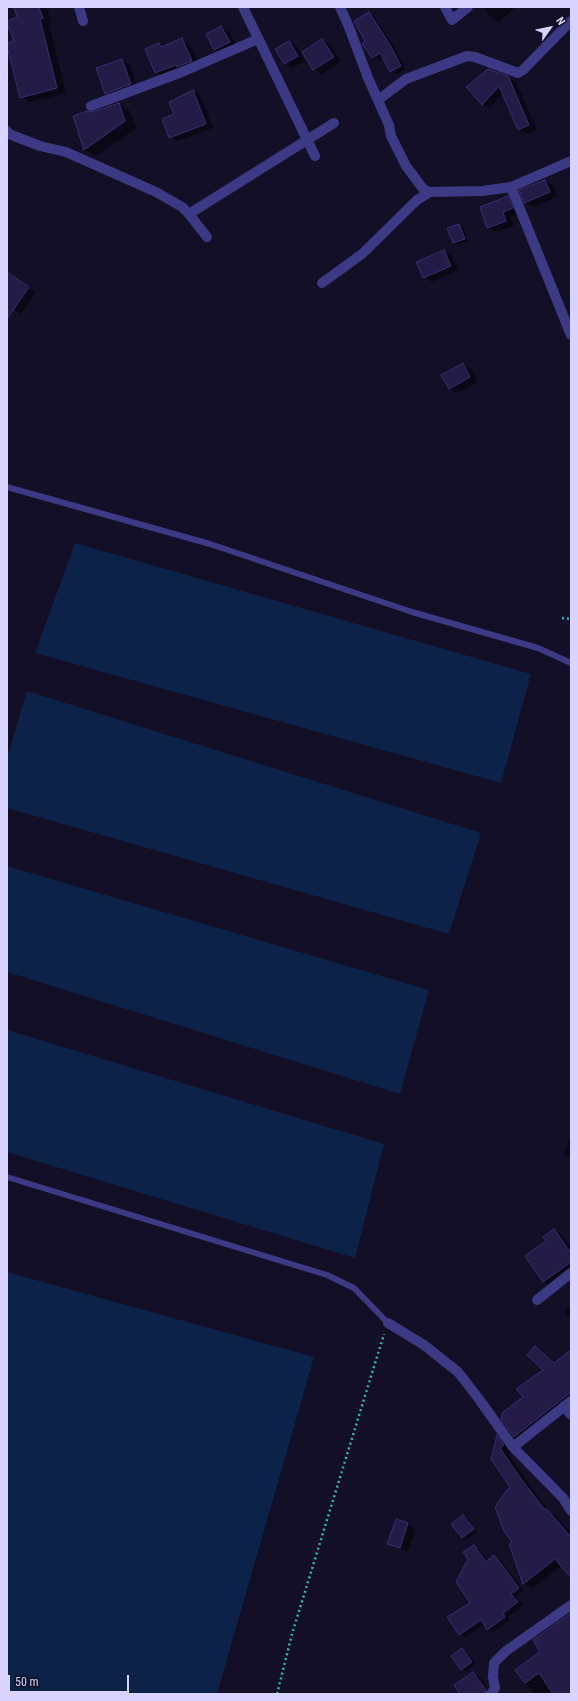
<!DOCTYPE html>
<html>
<head>
<meta charset="utf-8">
<style>
  body { margin:0 }
  #map { position:relative; width:578px; height:1701px; overflow:hidden; background:#130f26; font-family:"Roboto Condensed",sans-serif }
  canvas { display:block }
  .frame { position:absolute; inset:0; border:8px solid #d9d4ff; pointer-events:none }
  .north { position:absolute; left:530px; top:8px; width:40px; height:40px; -webkit-text-stroke:3px #130f26; paint-order:stroke; rotate:57deg; font-size:11px; font-weight:700; line-height:16px; text-align:center; color:#d9d4ff }
  .north::after { content:''; display:block; margin:auto; width:14px; height:18px; background:#d9d4ff; clip-path:polygon(50% 0,100% 100%,50% 72%,0 100%) }
  .scale { position:absolute; left:8px; top:1675px; width:121px; height:18px; box-sizing:border-box; border:2px solid #d9d4ff; border-top:0; padding-left:5px; font-size:12px; line-height:14px; white-space:nowrap; color:#d9d4ff; -webkit-text-stroke:3px #130f26; paint-order:stroke }
</style>
</head>
<body>
<div id="map">
<canvas width="578" height="1701"></canvas>
<div class="frame"></div>
<div class="north">N</div>
<div class="scale">50 m</div>
</div>
<script>
const ctx = document.querySelector('canvas').getContext('2d');
ctx.lineJoin = 'round';
function fill(path, color) {
  ctx.fillStyle = color;
  ctx.fill(path, 'evenodd');
}
function toPath(rows) {
  const path = new Path2D();
  for (const r of rows) {
    path.moveTo(r[0], r[1]);
    for (let i = 2; i < r.length; i += 2) path.lineTo(r[i], r[i + 1]);
  }
  return path;
}
function strokePath(path, color, width, dash) {
  ctx.strokeStyle = color;
  ctx.lineWidth = width;
  ctx.lineCap = dash ? 'butt' : 'round';
  ctx.setLineDash(dash || []);
  ctx.stroke(path);
}
fill(toPath([
  [75,543,531,674,501,783,35,653],
  [27,691,481,833,449,934,7,808,7,758],
  [7,866,429,990,400,1094,7,972],
  [7,1030,384,1144,355,1258,7,1152],
  [7,1272,314,1357,217,1694,7,1694]
]), '#0c2248');
fill(toPath([
  [15,7,53,7,47,9,52,23,49,24,66,93,30,102,21,97,15,42,18,18],
  [483,7,516,7,499,22,492,18],
  [369,13,374,16,396,50,406,69,397,74,391,71,384,57,378,61,372,57,367,42],
  [221,27,229,32,237,46,222,54,214,49],
  [182,39,190,44,199,65,164,77,156,73,146,50,159,44,164,47],
  [322,40,330,45,341,61,322,74,314,69],
  [289,42,297,46,305,61,292,68,284,64],
  [122,60,130,65,138,89,114,98,106,93],
  [507,77,516,82,537,130,527,134,519,130,503,94,490,108,482,104,467,87],
  [193,91,200,95,213,128,177,141,170,137,176,115],
  [118,104,130,111,136,128,96,156,84,150],
  [545,181,553,185,558,196,533,207,525,202],
  [508,198,516,202,520,213,511,217,514,226,496,232,488,227],
  [459,225,463,227,468,241,457,245,454,243],
  [443,251,451,255,458,270,432,282,424,277],
  [7,279,18,279,36,292,21,314,7,305],
  [463,364,471,369,478,382,457,393,449,388],
  [571,1137,571,1159,563,1154],
  [554,1230,562,1235,571,1248,571,1274,551,1286,543,1281,547,1242],
  [571,1305,571,1320,564,1310],
  [535,1347,556,1363,571,1351,571,1402,522,1441,515,1437,502,1419,525,1397,545,1370],
  [497,1437,506,1442,512,1450,508,1454,530,1485,550,1512,555,1514,571,1533,571,1574,561,1566,533,1588,524,1584,510,1545,514,1542,512,1487,492,1459],
  [463,1516,467,1518,477,1532,466,1540,463,1538,452,1524],
  [408,1524,415,1529,408,1552,389,1543],
  [474,1546,479,1549,488,1561,494,1557,500,1560,524,1591,516,1597,523,1605,508,1617,510,1620,493,1632,488,1629,485,1624,465,1637,460,1634,471,1603,469,1559],
  [571,1614,571,1694,534,1694,516,1670,541,1652],
  [462,1649,466,1651,475,1664,466,1671,462,1669],
  [473,1673,481,1678,487,1687,495,1691,494,1694,485,1694,488,1688,486,1688,483,1694,461,1694]
]), '#0007');
const building = toPath([
  [14,7,39,7,43,18,40,19,57,88,20,98,7,46,7,43,14,41,7,23,7,21,17,17,14,7],
  [369,12,390,45,401,66,390,72,380,53,372,58,362,44,365,41,354,21,369,12],
  [221,26,230,42,214,50,206,34,221,26],
  [182,38,192,61,177,67,176,65,155,73,145,49,159,43,161,47,182,38],
  [322,39,334,57,313,70,302,52,322,39],
  [289,41,298,56,284,64,275,49,289,41],
  [122,59,131,84,105,94,96,68,122,59],
  [488,69,508,76,529,125,518,130,499,86,482,105,466,87,488,69],
  [193,90,206,124,169,138,162,119,174,114,169,102,193,90],
  [119,103,125,121,84,150,73,116,87,111,93,112,119,103],
  [545,180,550,192,524,203,519,190,545,180],
  [508,196,513,208,503,212,506,221,487,228,480,207,508,196],
  [459,224,465,239,453,243,447,228,459,224],
  [444,250,451,266,423,278,416,262,444,250],
  [7,272,29,287,7,319,7,272],
  [463,363,470,377,449,389,441,375,463,363],
  [554,1229,571,1253,571,1262,543,1282,525,1256,546,1241,543,1237,554,1229],
  [535,1346,554,1363,571,1350,571,1392,514,1437,501,1419,503,1412,523,1397,516,1389,543,1370,527,1355,535,1346],
  [497,1435,504,1445,500,1448,521,1479,545,1510,546,1508,571,1537,571,1578,555,1559,523,1584,509,1544,512,1542,504,1531,495,1507,507,1490,510,1487,491,1459,497,1435],
  [463,1515,474,1529,462,1538,451,1524,463,1515],
  [396,1519,408,1523,400,1548,387,1544,396,1519],
  [474,1545,486,1562,494,1555,519,1588,511,1594,518,1602,503,1613,505,1617,487,1630,481,1620,459,1635,447,1617,470,1603,456,1582,468,1559,463,1552,474,1545],
  [571,1613,571,1694,553,1694,539,1673,525,1683,515,1670,540,1652,533,1640,571,1613],
  [462,1648,472,1662,461,1670,451,1656,462,1648],
  [473,1672,486,1690,485,1694,460,1694,454,1685,473,1672]
]);
fill(building, '#241b47');
strokePath(building, '#3b2d73', 1);
strokePath(toPath([
  [562,618,571,619],
  [277,1694,292,1634,384,1334]
]), '#2fb8b0', 2.5, [2, 3]);
strokePath(toPath([
  [7,487,210,544,412,612,538,648,571,663],
  [7,1177,327,1275,354,1288,388,1323]
]), '#3d3a85', 6);
strokePath(toPath([
  [79,7,83,21],
  [243,7,315,156],
  [340,7,349,27,368,78,389,125,391,136,406,166,424,190,430,192,482,191,511,187,571,161],
  [445,7,452,20,468,7],
  [378,100,406,79,467,56,475,57,518,73,523,70,571,21],
  [91,106,182,72,258,39],
  [7,131,9,134,40,146,66,152,156,192,182,207,189,214,207,237],
  [511,187,571,335],
  [189,214,334,123],
  [322,283,362,254,417,200,430,192],
  [537,1300,571,1273],
  [388,1323,424,1345,458,1372,479,1399,513,1447,563,1498,571,1511],
  [564,1406,571,1415],
  [513,1447,571,1401],
  [491,1694,495,1688,493,1677,494,1663,506,1651,571,1605]
]), '#3d3a85', 10);
</script>
</body>
</html>
